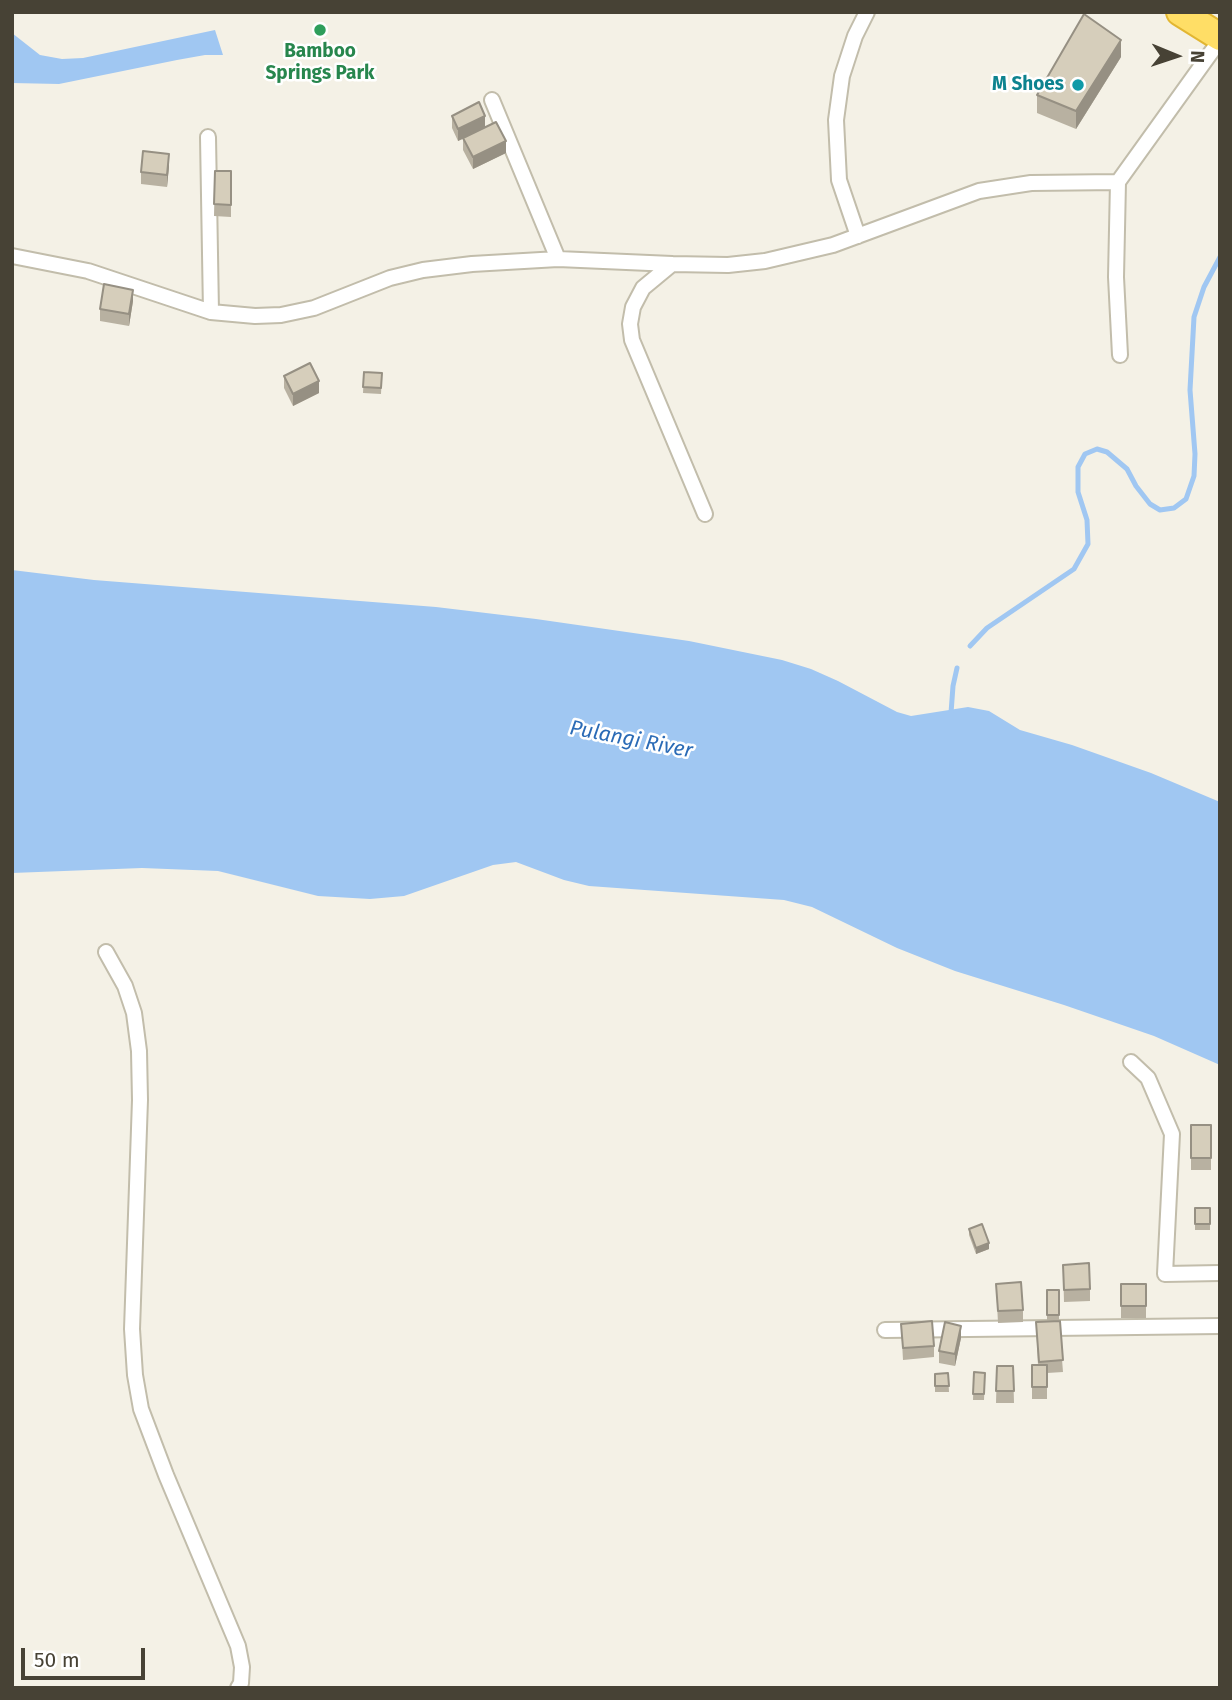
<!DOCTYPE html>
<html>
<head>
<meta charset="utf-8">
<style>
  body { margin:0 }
  #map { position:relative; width:1232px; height:1700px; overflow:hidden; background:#f4f1e6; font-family:"Fira Sans",sans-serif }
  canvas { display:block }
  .frame { position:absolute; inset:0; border:14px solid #474235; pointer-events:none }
  .north { position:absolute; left:1141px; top:21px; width:70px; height:70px; -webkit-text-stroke:5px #fff; paint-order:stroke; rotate:92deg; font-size:19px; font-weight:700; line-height:28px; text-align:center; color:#474235 }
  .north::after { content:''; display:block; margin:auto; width:24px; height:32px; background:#474235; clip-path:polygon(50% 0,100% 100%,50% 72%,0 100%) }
  .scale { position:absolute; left:21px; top:1648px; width:124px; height:32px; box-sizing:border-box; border:4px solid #474235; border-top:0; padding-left:9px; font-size:21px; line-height:24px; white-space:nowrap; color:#474235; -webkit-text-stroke:5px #fff; paint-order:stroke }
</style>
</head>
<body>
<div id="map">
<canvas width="1232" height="1700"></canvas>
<div class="frame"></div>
<div class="north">N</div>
<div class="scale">50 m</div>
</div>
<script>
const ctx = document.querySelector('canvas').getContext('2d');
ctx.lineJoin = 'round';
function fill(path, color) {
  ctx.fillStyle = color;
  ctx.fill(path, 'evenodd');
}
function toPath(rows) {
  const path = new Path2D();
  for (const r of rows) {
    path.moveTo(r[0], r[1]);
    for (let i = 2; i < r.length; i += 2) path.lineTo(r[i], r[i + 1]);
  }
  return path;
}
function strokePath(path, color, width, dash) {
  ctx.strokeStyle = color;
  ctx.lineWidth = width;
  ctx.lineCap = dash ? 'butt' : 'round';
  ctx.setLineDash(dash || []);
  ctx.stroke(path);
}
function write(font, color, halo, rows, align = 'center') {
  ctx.font = font + ' "Fira Sans",sans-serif';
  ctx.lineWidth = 5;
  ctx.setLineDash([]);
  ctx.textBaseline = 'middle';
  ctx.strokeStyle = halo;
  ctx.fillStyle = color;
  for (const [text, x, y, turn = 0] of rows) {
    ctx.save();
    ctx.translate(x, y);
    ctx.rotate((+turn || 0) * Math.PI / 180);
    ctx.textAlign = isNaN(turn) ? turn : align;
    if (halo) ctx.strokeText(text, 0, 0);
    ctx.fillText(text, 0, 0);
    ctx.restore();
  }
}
fill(toPath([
  [215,30,223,55,205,55,177,60,59,84,12,83,12,33,40,55,62,59,83,58],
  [12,570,94,580,436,607,536,619,689,641,782,660,811,669,838,681,897,712,911,716,968,707,989,711,1020,730,1072,745,1151,773,1220,802,1220,1065,1154,1036,1064,1005,955,971,897,948,812,907,784,900,589,886,564,880,516,862,493,865,404,896,370,899,318,896,218,871,142,868,12,873]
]), '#a0c7f2');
strokePath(toPath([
  [970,646,987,628,1074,569,1088,544,1087,520,1078,492,1078,467,1085,454,1097,449,1107,452,1127,469,1136,486,1150,504,1160,510,1174,508,1186,499,1194,476,1195,454,1190,390,1194,317,1204,287,1220,257],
  [951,713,953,686,957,668]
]), '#a0c7f2', 5);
const street = toPath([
  [492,100,558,259],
  [208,137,211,312],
  [1118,182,1116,277,1120,355],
  [858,236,839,180,836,120,842,76,855,36,867,12],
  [12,256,88,271,211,312,255,316,281,315,314,308,390,278,423,270,472,264,558,259,672,264,728,265,765,261,833,245,979,191,1031,183,1118,182,1220,40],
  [672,264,643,288,633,307,630,324,632,340,705,514],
  [106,952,125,986,134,1013,139,1051,140,1100,132,1329,135,1375,141,1409,166,1475,238,1646,242,1667,241,1683,238,1688],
  [1131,1062,1148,1078,1172,1134,1165,1274,1220,1273],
  [885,1330,1220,1326]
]);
const highway = toPath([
  [1180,12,1220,37]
]);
strokePath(street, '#c2bdab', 18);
strokePath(highway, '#e2b632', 30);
strokePath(street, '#fff', 14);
strokePath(highway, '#ffde66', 26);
fill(toPath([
  [1121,57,1076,129,1037,113,1037,95],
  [452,116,485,127,506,153,473,169,463,150,463,139,458,141,452,128],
  [169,166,167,187,141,184,141,172],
  [215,171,231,171,231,217,214,216],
  [133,301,129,326,100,321,100,309],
  [364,372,382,373,381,394,363,393],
  [284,376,319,393,293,406,284,388],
  [1191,1125,1211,1125,1211,1170,1191,1170],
  [1195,1208,1210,1208,1210,1230,1195,1230],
  [969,1229,989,1249,976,1254,969,1235],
  [1063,1265,1090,1289,1090,1301,1064,1302],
  [996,1284,1023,1310,1023,1322,998,1323],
  [1121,1284,1146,1284,1146,1318,1121,1318],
  [1047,1290,1059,1290,1059,1321,1063,1372,1047,1373,1047,1399,1032,1399,1032,1365,1038,1365,1036,1322,1059,1321,1047,1320],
  [901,1324,934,1346,934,1357,903,1360],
  [961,1338,955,1366,939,1363,939,1351],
  [997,1366,1013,1366,1014,1403,996,1403],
  [974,1372,985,1373,984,1400,973,1400],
  [948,1373,949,1392,935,1392,935,1374]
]), '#b8b1a1');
fill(toPath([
  [1121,40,1121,57,1076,129,1076,111],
  [485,116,485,127,458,141,458,129],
  [506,141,506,153,473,169,473,157],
  [169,154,169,166,167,187,167,175],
  [133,290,133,301,129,326,129,314],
  [319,381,319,393,293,406,293,394],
  [989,1243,989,1249,976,1254,976,1248],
  [961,1326,961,1338,955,1366,955,1354]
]), '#969083');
const building = toPath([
  [1084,14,1121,40,1076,111,1037,95,1084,14],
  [479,102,485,116,458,129,452,116,479,102],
  [496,122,506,141,473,157,463,138,496,122],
  [143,151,169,154,167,175,141,172,143,151],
  [215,171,231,171,231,205,214,204,215,171],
  [104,284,133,290,129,314,100,309,104,284],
  [310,363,319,381,293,394,284,376,310,363],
  [364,372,382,373,381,388,363,387,364,372],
  [1191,1125,1211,1125,1211,1158,1191,1158,1191,1125],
  [1195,1208,1210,1208,1210,1224,1195,1224,1195,1208],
  [982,1224,989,1243,976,1248,969,1229,982,1224],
  [1089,1263,1090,1289,1064,1290,1063,1265,1089,1263],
  [1021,1282,1023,1310,998,1311,996,1284,1021,1282],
  [1121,1284,1146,1284,1146,1306,1121,1306,1121,1284],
  [1047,1290,1059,1290,1059,1315,1047,1315,1047,1290],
  [932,1321,934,1346,903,1348,901,1324,932,1321],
  [1060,1321,1063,1360,1039,1362,1036,1322,1060,1321],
  [945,1322,961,1326,955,1354,939,1351,945,1322],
  [1032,1365,1047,1365,1047,1387,1032,1387,1032,1365],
  [997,1366,1013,1366,1014,1391,996,1391,997,1366],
  [974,1372,985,1373,984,1394,973,1394,974,1372],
  [948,1373,949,1386,935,1386,935,1374,948,1373]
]);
fill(building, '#d6cebb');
strokePath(building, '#969083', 2);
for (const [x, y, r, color] of [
  [320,30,7,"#2e9e5b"],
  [1078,85,7,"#0f9aa8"]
]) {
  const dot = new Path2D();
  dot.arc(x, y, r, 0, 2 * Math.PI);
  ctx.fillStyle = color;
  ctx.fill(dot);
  strokePath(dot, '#fff', 2.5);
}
write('bold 19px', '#27864d', '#fff', [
  ["Bamboo",320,52],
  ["Springs Park",320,74]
]);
write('bold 19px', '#0d838f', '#fff', [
  ["M Shoes",1064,85]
], 'right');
write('italic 21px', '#2b6bb6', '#fff', [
  ["Pulangi River",631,740,11]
]);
</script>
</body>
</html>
